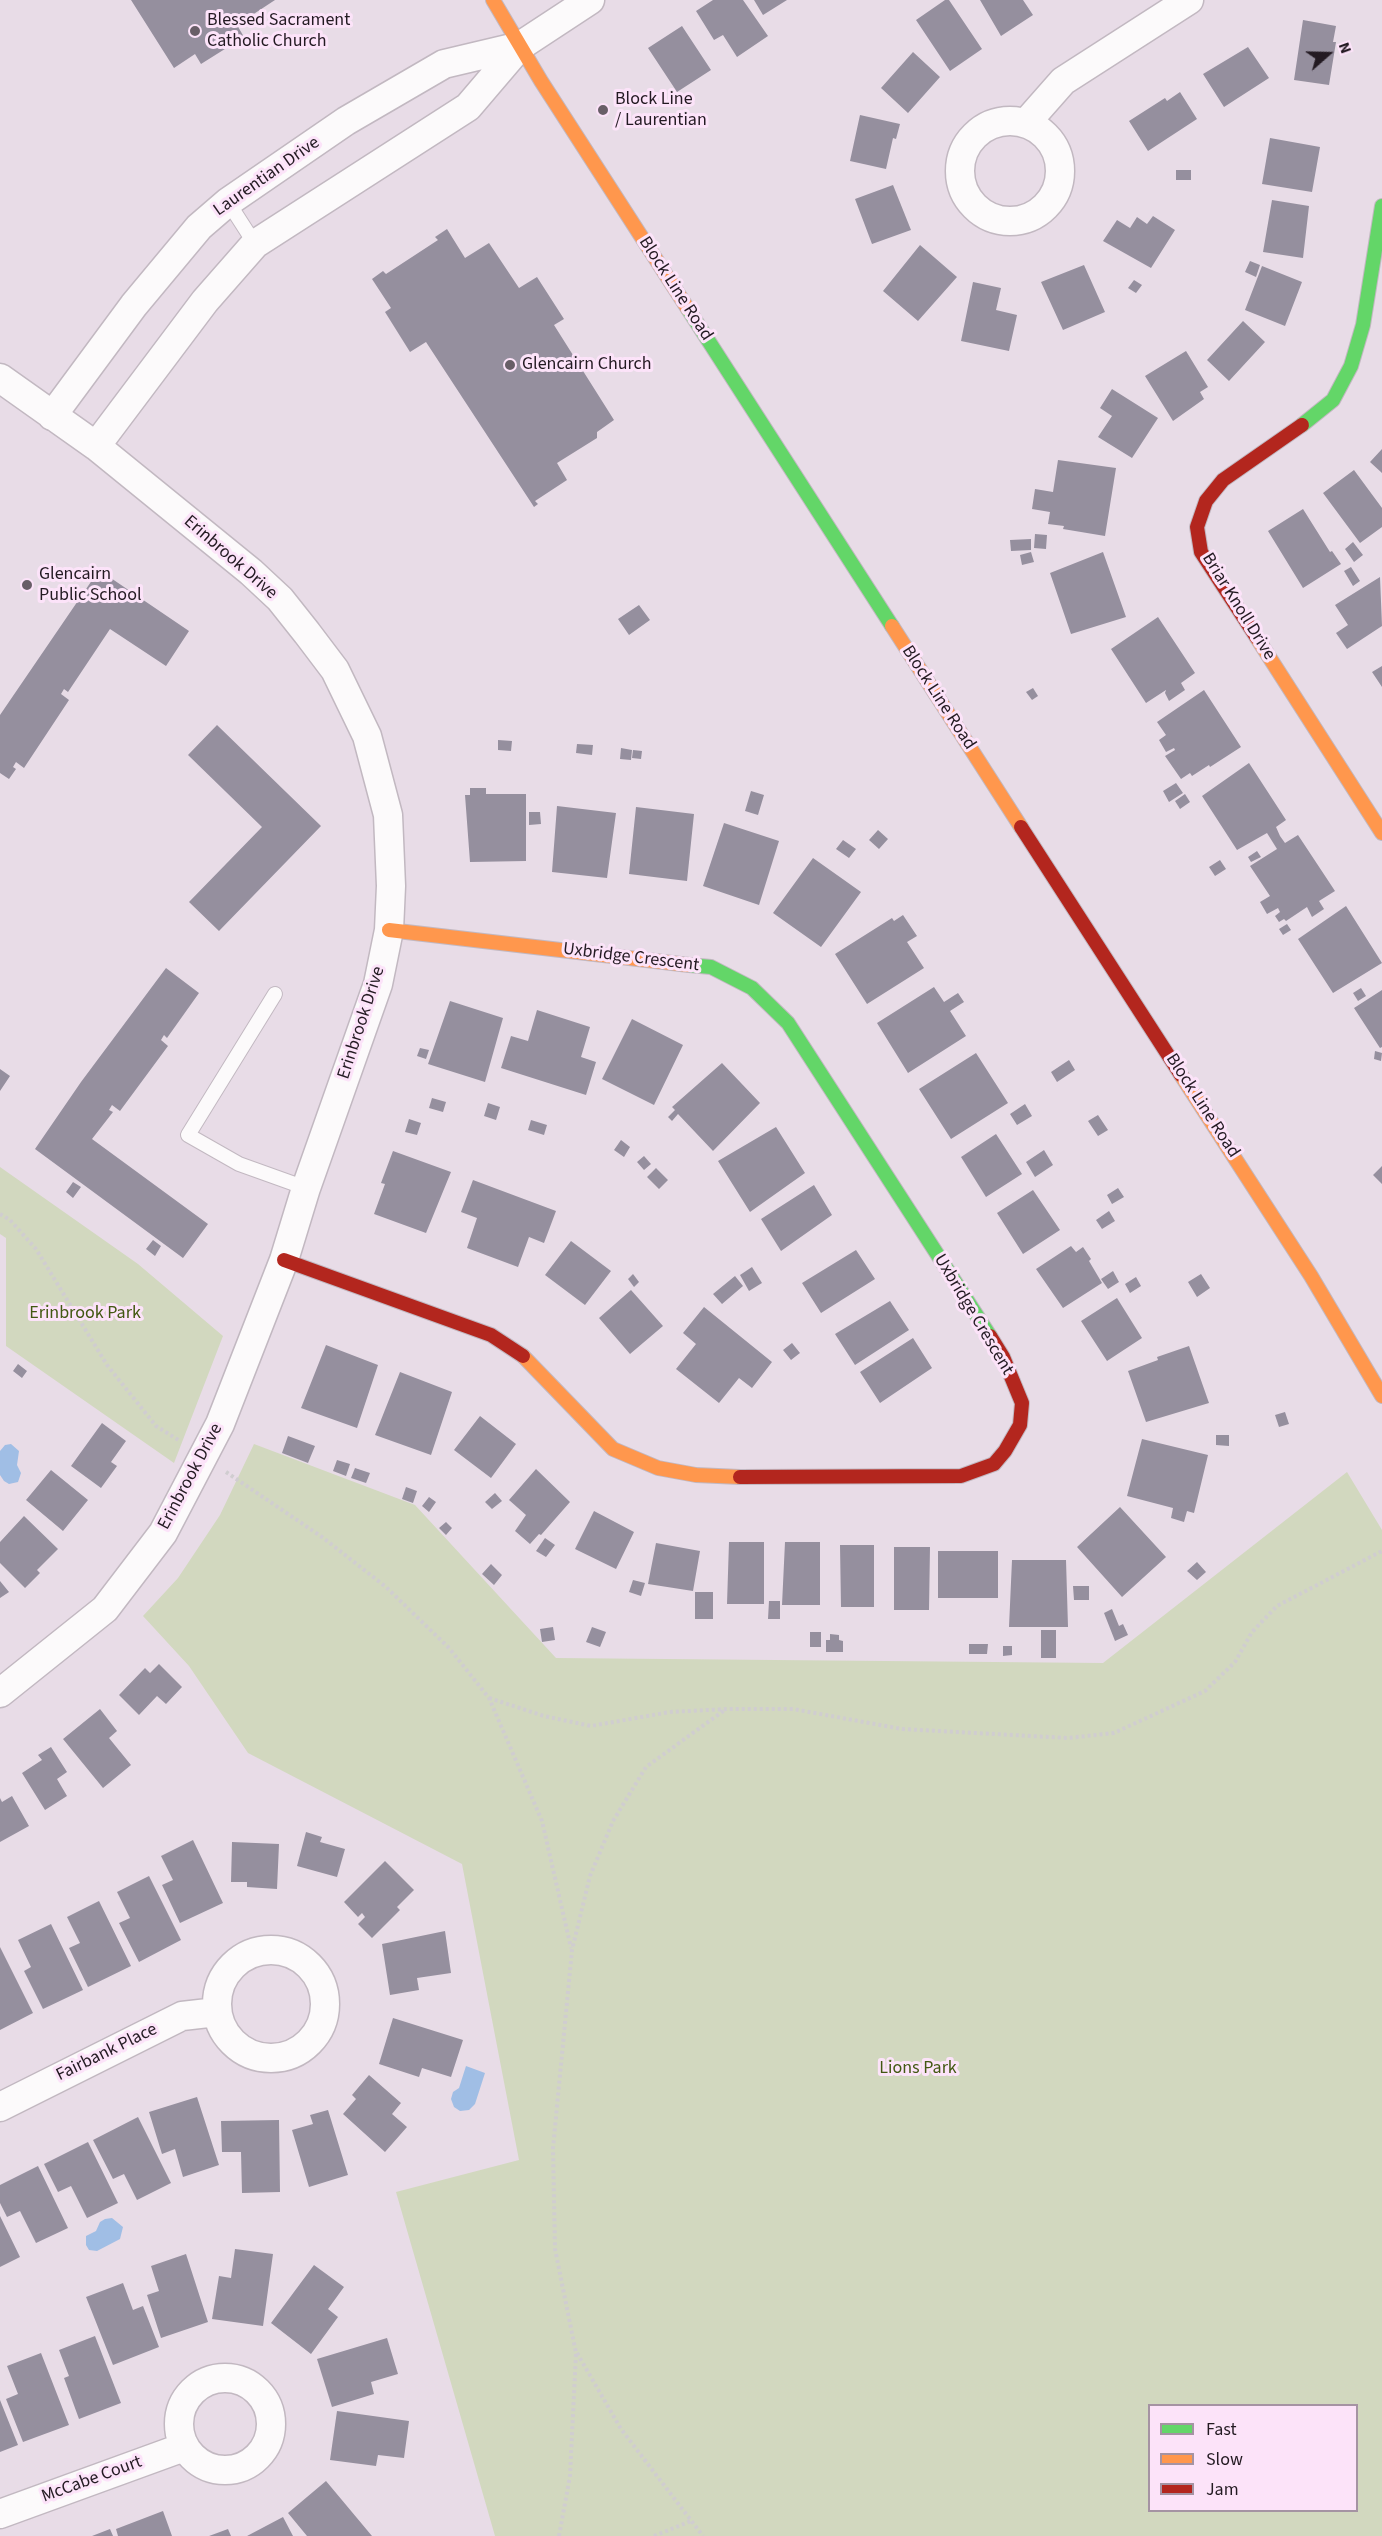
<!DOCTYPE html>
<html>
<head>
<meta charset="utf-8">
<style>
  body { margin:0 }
  #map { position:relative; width:1382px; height:2536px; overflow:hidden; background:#e8dce7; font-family:"Source Sans 3",sans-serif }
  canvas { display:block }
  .legend { position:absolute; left:1148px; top:2404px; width:210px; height:108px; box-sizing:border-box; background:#fce3f9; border:2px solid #a593a3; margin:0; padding:8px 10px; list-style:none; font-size:18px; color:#231a22 }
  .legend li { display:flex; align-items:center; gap:12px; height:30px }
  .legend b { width:30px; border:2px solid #a593a3 }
  .north { position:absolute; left:1298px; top:24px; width:60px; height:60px; -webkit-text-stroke:4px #fce3f9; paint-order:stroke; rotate:70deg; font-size:16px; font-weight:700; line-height:24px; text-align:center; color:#231a22 }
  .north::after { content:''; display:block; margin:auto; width:21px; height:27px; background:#231a22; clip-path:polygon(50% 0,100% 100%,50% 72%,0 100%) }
</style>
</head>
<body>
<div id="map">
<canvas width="1382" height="2536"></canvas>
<ul class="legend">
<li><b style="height:8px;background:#63d668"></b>Fast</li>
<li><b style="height:8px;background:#ff974d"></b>Slow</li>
<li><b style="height:8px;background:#b3261e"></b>Jam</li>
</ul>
<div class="north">N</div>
</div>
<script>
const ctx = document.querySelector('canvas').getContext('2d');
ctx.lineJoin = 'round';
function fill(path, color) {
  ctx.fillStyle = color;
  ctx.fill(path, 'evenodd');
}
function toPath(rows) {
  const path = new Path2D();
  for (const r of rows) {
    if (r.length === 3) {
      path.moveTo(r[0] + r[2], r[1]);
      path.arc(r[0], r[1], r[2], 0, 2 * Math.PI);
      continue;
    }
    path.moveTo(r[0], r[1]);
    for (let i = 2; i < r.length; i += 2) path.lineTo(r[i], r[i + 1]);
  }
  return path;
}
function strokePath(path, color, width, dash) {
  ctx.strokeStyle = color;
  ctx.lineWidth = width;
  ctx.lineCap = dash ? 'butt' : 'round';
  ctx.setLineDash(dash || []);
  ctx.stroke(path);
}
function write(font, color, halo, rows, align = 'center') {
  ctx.font = font + ' "Source Sans 3",sans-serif';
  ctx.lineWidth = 6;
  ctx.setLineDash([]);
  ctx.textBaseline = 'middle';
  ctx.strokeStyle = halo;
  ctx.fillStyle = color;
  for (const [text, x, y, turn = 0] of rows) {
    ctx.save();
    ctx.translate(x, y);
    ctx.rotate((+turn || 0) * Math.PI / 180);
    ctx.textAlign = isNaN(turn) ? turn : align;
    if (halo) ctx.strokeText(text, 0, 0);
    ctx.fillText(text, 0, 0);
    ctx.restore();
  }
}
fill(toPath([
  [0,1167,138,1264,223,1336,174,1463,6,1346,6,1238,0,1234],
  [254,1444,415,1505,556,1658,1103,1663,1347,1472,1382,1530,1382,2536,495,2536,396,2192,519,2160,462,1864,248,1753,189,1666,143,1616,178,1578,220,1515],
  [1150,2406,1356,2406,1356,2510,1150,2510]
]), '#d2d8bf');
fill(toPath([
  [11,1444,19,1451,17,1465,21,1473,18,1482,9,1484,4,1481,0,1475,0,1451,5,1445],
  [466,2066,485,2073,475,2104,469,2110,460,2111,454,2107,451,2099,453,2092,459,2088],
  [112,2218,123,2227,120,2239,97,2251,89,2250,86,2245,86,2236,96,2231,100,2222,105,2219]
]), '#a0bee5');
fill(toPath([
  [131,0,275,0,237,25,244,37,201,64,195,54,174,68],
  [713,0,743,0,768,36,737,57,723,35,714,40,696,11],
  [754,0,787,0,763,15],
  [945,0,949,0,982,49,950,71,916,20],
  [980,0,1023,0,1033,15,1001,36],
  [1303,20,1336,26,1333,42,1336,42,1329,85,1294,80],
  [682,26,711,70,677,92,648,48],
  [1248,47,1269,78,1224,107,1203,74],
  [913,52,940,77,908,113,881,88],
  [1180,92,1197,119,1148,151,1129,121,1165,98,1167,101],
  [860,115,900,124,896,139,893,138,886,169,850,161],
  [1270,138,1320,147,1312,192,1262,184],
  [1176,170,1191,170,1191,180,1176,180],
  [893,185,911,230,872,244,855,199],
  [1272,200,1309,206,1303,258,1263,252],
  [1153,216,1175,230,1151,268,1103,241,1117,220,1130,228,1137,217,1147,224],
  [447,229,465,258,489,243,519,288,537,277,564,319,554,325,614,420,597,432,597,438,557,463,567,480,535,501,538,504,534,507,426,342,410,352,385,312,391,308,372,279,383,271,386,274,438,240,435,237],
  [920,245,957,277,918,321,883,291],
  [1250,261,1260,265,1256,277,1245,272],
  [1084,265,1105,312,1063,330,1041,282],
  [1262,266,1302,282,1285,326,1245,310],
  [1134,280,1142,285,1136,293,1128,288],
  [973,282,1001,288,996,310,1017,315,1009,351,961,341],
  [1243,321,1265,342,1229,381,1207,360],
  [1186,351,1208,387,1200,392,1204,399,1173,421,1145,376],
  [1112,389,1158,418,1132,458,1098,437,1112,416,1100,408],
  [1382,449,1382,473,1370,462],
  [1058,460,1116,468,1105,536,1063,529,1064,526,1048,524,1050,512,1032,509,1035,489,1053,492],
  [1354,470,1382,508,1382,527,1360,543,1323,493],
  [1303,509,1330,552,1332,551,1341,564,1303,588,1268,531],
  [1035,534,1047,535,1046,549,1034,548],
  [1031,539,1031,550,1011,551,1010,540],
  [1353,542,1363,555,1354,562,1345,549],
  [1031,552,1034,562,1022,565,1020,555],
  [1103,552,1126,617,1071,634,1050,573],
  [1351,567,1360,581,1353,586,1344,571],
  [99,570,189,631,166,666,110,629,68,692,64,689,61,694,69,700,24,768,16,762,13,767,16,769,9,779,0,773,0,715],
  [1380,577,1382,626,1347,649,1336,633,1348,625,1335,605],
  [639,605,650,620,629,635,618,619],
  [1158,617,1195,673,1181,683,1185,690,1169,701,1165,693,1166,690,1146,703,1111,649],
  [1382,666,1382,687,1372,672],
  [1033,688,1038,696,1032,700,1026,692],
  [1204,690,1241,747,1210,767,1209,765,1192,776,1190,773,1181,779,1165,756,1175,750,1174,748,1166,752,1159,740,1166,735,1157,722],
  [217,725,321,826,219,931,189,902,262,827,188,755],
  [498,740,512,741,511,751,498,750],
  [577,744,593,745,592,755,576,753],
  [621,748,632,750,631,760,620,759],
  [633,750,642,751,641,759,632,758],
  [1249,763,1286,820,1276,827,1280,836,1285,843,1298,835,1335,891,1319,901,1324,909,1312,917,1307,907,1286,921,1284,919,1279,922,1275,916,1280,912,1278,908,1267,914,1260,902,1270,896,1250,866,1277,849,1267,833,1237,850,1202,796],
  [1176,783,1183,793,1169,802,1163,791],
  [470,788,486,788,486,794,526,794,526,861,470,862,465,795,470,795],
  [751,791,764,795,758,815,745,811],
  [1185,794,1190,802,1180,809,1175,801],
  [557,806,616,813,607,878,552,872],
  [636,807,694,814,687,881,629,874],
  [529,812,540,812,541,824,529,825],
  [724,823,779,841,759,905,703,886],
  [878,830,888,839,879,849,869,840],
  [843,840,856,849,849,858,836,849],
  [1257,851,1261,857,1251,862,1248,857],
  [813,858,861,892,821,947,773,913],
  [1220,860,1226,869,1215,876,1209,867],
  [1346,906,1382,963,1333,993,1298,939],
  [903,915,917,936,907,942,924,968,867,1004,835,954,892,918,894,921],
  [1287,924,1291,930,1283,935,1279,929],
  [166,968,199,993,167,1038,164,1035,161,1040,168,1046,120,1111,112,1105,109,1110,113,1112,92,1139,208,1224,183,1258,35,1149,81,1082],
  [934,987,944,1002,958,993,964,1002,950,1011,966,1036,908,1073,877,1023],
  [1361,988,1366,996,1358,1001,1353,993],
  [1382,990,1382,1047,1380,1048,1354,1008],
  [450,1001,503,1018,485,1082,428,1064],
  [537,1010,590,1027,581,1057,596,1062,586,1095,501,1068,511,1036,528,1041],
  [632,1019,683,1045,654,1105,602,1079],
  [420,1048,429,1050,426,1059,417,1056],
  [1375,1051,1382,1053,1381,1061,1374,1059],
  [976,1053,1008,1103,951,1139,919,1089],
  [1069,1060,1075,1070,1057,1082,1051,1072],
  [722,1063,760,1103,713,1151,678,1114,672,1121,668,1117,675,1110,672,1107],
  [0,1069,10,1076,0,1091],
  [432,1098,446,1102,443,1112,429,1108],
  [488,1103,500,1107,496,1120,484,1116],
  [1025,1104,1032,1116,1017,1125,1010,1114],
  [1098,1115,1108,1130,1098,1136,1088,1121],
  [409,1119,421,1123,417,1135,405,1132],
  [531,1120,547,1125,544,1135,528,1130],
  [776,1127,805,1173,750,1212,718,1161],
  [996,1134,1022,1174,986,1197,961,1157],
  [621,1140,630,1147,624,1157,614,1150],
  [1044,1150,1053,1165,1035,1177,1026,1162],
  [393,1151,451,1172,426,1233,374,1214,385,1184,381,1183],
  [644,1156,651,1164,644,1170,637,1162],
  [1382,1166,1382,1184,1373,1175],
  [656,1168,668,1180,659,1189,647,1177],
  [473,1180,556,1211,544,1243,529,1237,518,1267,467,1248,477,1218,461,1212],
  [73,1182,81,1187,73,1198,66,1192],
  [814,1185,832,1215,781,1251,761,1219],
  [1118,1188,1124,1197,1112,1204,1107,1195],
  [1033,1190,1060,1230,1023,1254,997,1213],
  [1109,1211,1115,1221,1102,1229,1096,1220],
  [153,1240,161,1246,155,1256,146,1249],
  [571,1241,611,1271,585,1305,545,1275],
  [1071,1246,1076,1252,1083,1247,1091,1259,1089,1261,1102,1283,1063,1308,1036,1269],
  [856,1250,875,1279,821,1313,802,1283],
  [752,1267,762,1283,749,1291,740,1275],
  [1113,1271,1119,1282,1108,1289,1101,1279],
  [633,1274,639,1282,634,1287,628,1279],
  [1201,1274,1210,1288,1197,1297,1188,1282],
  [735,1276,743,1286,722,1304,713,1294],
  [1136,1277,1141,1286,1130,1293,1125,1284],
  [631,1290,663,1326,630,1354,599,1318],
  [1117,1298,1142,1338,1107,1361,1081,1321],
  [890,1301,909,1330,855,1365,835,1334],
  [704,1307,772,1362,752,1388,739,1378,719,1403,676,1369,696,1344,683,1333],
  [913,1338,932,1368,880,1403,860,1372],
  [792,1343,800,1353,791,1360,783,1350],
  [326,1345,378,1365,357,1428,301,1408],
  [1189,1346,1209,1403,1146,1422,1128,1371,1158,1360,1157,1357],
  [18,1364,27,1371,22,1378,13,1371],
  [400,1372,452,1392,431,1455,375,1435],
  [1285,1412,1289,1424,1279,1427,1275,1415],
  [480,1416,516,1444,491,1478,454,1450],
  [102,1423,126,1441,111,1462,117,1466,101,1488,71,1466],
  [1216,1435,1229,1435,1229,1446,1216,1445],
  [288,1436,315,1446,308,1463,282,1453],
  [1142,1439,1208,1455,1194,1513,1187,1511,1184,1522,1171,1518,1173,1508,1127,1496],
  [337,1460,350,1464,346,1476,333,1471],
  [355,1468,370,1473,366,1483,351,1478],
  [536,1469,570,1502,541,1535,539,1534,530,1544,515,1531,526,1515,509,1500],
  [51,1470,88,1500,63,1531,26,1500],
  [406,1487,417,1491,413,1503,402,1499],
  [495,1493,502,1501,492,1509,485,1502],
  [429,1497,436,1502,429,1512,422,1506],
  [1120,1507,1166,1557,1122,1597,1077,1547],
  [594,1511,634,1532,616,1569,575,1549],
  [24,1516,58,1549,37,1570,40,1573,25,1588,0,1563,0,1542],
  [446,1522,452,1528,446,1535,439,1528],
  [545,1538,555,1545,546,1557,536,1551],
  [729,1542,764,1542,764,1604,727,1604],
  [785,1542,820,1542,820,1605,782,1605],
  [656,1543,700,1551,693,1591,648,1584],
  [840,1545,874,1545,874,1607,841,1607],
  [894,1547,930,1547,929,1610,894,1610],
  [938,1551,998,1551,998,1598,938,1598],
  [1012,1560,1066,1560,1068,1627,1009,1627],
  [1197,1562,1206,1572,1197,1580,1187,1571],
  [491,1564,502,1575,494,1585,482,1574],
  [633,1580,645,1583,641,1596,629,1592],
  [0,1581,9,1592,0,1598],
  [1073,1586,1089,1586,1089,1600,1074,1600],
  [695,1592,713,1592,713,1619,695,1619],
  [769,1601,780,1601,780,1619,768,1619],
  [1112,1609,1119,1626,1123,1624,1128,1635,1115,1641,1104,1613],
  [553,1627,555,1640,542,1642,540,1629],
  [592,1627,606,1632,600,1647,586,1642],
  [1041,1630,1056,1630,1056,1658,1041,1658],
  [810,1632,821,1632,821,1647,810,1647],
  [830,1634,839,1635,839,1640,843,1641,843,1652,826,1652,826,1640,830,1640],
  [969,1644,988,1644,987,1654,969,1654],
  [1003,1646,1012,1646,1012,1655,1003,1656],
  [159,1664,182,1687,166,1704,157,1696,139,1715,119,1695,145,1668,150,1673],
  [100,1709,117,1731,109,1738,131,1765,103,1788,63,1739],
  [51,1747,67,1772,57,1779,67,1796,45,1810,22,1773,42,1760,38,1755],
  [12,1796,29,1826,0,1842,0,1798,2,1802],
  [306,1832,322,1837,320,1842,345,1849,337,1877,297,1866],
  [193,1840,223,1903,180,1923,162,1885,173,1880,161,1856],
  [232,1842,279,1844,277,1889,247,1887,247,1882,231,1882],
  [385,1861,414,1890,397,1907,400,1910,372,1938,358,1924,365,1917,362,1913,358,1917,344,1902],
  [149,1876,181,1940,139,1962,119,1923,130,1918,117,1892],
  [99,1901,131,1966,88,1987,69,1948,80,1943,67,1917],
  [51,1924,83,1990,43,2009,24,1971,31,1967,18,1940],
  [445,1931,451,1973,417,1978,419,1990,390,1995,382,1944],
  [0,1947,33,2013,0,2030],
  [393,2018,463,2040,451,2077,422,2068,419,2077,379,2064],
  [369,2075,401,2103,392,2114,407,2127,385,2152,343,2114,356,2099,352,2095],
  [197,2097,219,2165,183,2177,175,2149,162,2154,149,2112],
  [328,2110,348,2175,309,2187,292,2130,313,2124,310,2115],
  [138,2117,171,2183,137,2200,124,2174,113,2179,93,2140],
  [279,2120,280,2192,242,2193,241,2152,222,2152,221,2121],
  [88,2142,118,2203,87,2218,71,2186,58,2192,44,2164],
  [38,2166,68,2228,36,2243,20,2211,7,2217,0,2203,0,2185],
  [0,2216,20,2257,0,2267],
  [235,2249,273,2254,263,2326,212,2319,219,2276,231,2278],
  [186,2254,208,2322,161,2338,147,2295,159,2291,151,2266],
  [314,2265,344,2287,328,2309,338,2317,311,2354,271,2323],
  [123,2283,133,2310,143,2306,159,2347,113,2365,86,2297],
  [95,2336,121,2403,79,2419,64,2378,69,2376,59,2350],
  [387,2338,398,2374,371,2382,374,2394,332,2407,317,2359],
  [41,2353,69,2425,23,2442,6,2399,18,2394,7,2366],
  [0,2400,18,2445,0,2452],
  [337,2411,409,2421,404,2458,378,2455,376,2466,330,2460],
  [326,2481,372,2536,307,2536,288,2513],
  [163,2511,172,2536,118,2536,116,2529],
  [283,2517,293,2536,247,2536],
  [110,2529,113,2536,92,2536],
  [228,2529,231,2536,209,2536]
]), '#958f9e');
const lane = toPath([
  [228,202,255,244],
  [275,994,188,1135,239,1164,306,1188]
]);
const street = toPath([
  [1010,171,50],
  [1026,123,1063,81,1189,0],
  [0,378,96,446,251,572,280,599,307,633,335,670,367,736,388,815,391,886,389,930,378,984,306,1188,284,1260,220,1424,163,1533,105,1609,0,1693],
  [52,416,134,305,199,227,228,202,346,121,444,64,520,46],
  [96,446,205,301,255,244,468,107,520,46,590,0],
  [271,2004,54],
  [0,2107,182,2016,217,2012],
  [225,2424,46],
  [0,2514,184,2447]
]);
const fast = toPath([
  [688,309,892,626],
  [1302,425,1333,400,1351,366,1363,325,1382,206],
  [689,965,711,967,752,988,788,1023,990,1336]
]);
const slow = toPath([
  [493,0,541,81,688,309],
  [892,626,1021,827],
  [1257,638,1382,833],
  [389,930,689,965],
  [1181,1075,1311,1276,1382,1396],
  [523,1356,613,1449,658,1468,696,1475,740,1477]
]);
const jam = toPath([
  [1257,638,1201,552,1197,527,1206,501,1223,480,1302,425],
  [1021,827,1181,1075],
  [284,1260,491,1335,523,1356],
  [740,1477,961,1476,994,1464,1005,1451,1020,1425,1022,1403,1003,1357,990,1336]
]);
strokePath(lane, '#c2b8c1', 16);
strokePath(street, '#c2b8c1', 31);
strokePath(fast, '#c2b8c1', 16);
strokePath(slow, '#c2b8c1', 16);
strokePath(jam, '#c2b8c1', 16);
strokePath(toPath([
  [0,1214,10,1220,36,1249,107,1365,156,1426,180,1441],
  [226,1472,322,1537,386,1587,449,1648,489,1698,542,1821,571,1948],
  [489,1698,544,1716,591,1726,670,1712,727,1709,793,1709,902,1729,1068,1738,1114,1733,1205,1691,1235,1662,1252,1632,1277,1606,1382,1551],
  [577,2353,621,2429,703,2536],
  [559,2536,570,2476,576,2353,555,2249,553,2148,572,1950,590,1876,613,1821,646,1767,726,1709],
  [654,2536,691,2521]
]), '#d0cdd0', 4, [3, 3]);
strokePath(lane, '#fcfafb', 14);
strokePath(street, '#fcfafb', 28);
strokePath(fast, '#63d668', 14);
strokePath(slow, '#ff974d', 14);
strokePath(jam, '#b3261e', 14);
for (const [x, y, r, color] of [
  [195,31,6,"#685e67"],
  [603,110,6,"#685e67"],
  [510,365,6,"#685e67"],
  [27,585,6,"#685e67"]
]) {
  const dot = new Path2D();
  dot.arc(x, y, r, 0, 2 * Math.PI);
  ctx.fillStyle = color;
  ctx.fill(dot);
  strokePath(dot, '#fce3f9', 2);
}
write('18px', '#231a22', '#fce3f9', [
  ["Blessed Sacrament",207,21],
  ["Catholic Church",207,42],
  ["Block Line",615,100],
  ["/ Laurentian",615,121],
  ["Glencairn Church",522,365],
  ["Glencairn",39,575],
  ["Public School",39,596]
], 'left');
write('18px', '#231a22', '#fce3f9', [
  ["Laurentian Drive",267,177,-35],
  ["Block Line Road",675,289,57],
  ["Erinbrook Drive",230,558,41],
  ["Briar Knoll Drive",1238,607,58],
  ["Block Line Road",938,698,57],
  ["Uxbridge Crescent",631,958,7],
  ["Erinbrook Drive",362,1023,-72],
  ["Block Line Road",1202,1106,57],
  ["Uxbridge Crescent",973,1315,59],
  ["Erinbrook Drive",191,1477,-62],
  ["Fairbank Place",107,2053,-26],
  ["McCabe Court",92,2480,-20]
]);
write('18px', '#425812', '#fce3f9', [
  ["Erinbrook Park",85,1314],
  ["Lions Park",918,2069]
]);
</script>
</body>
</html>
